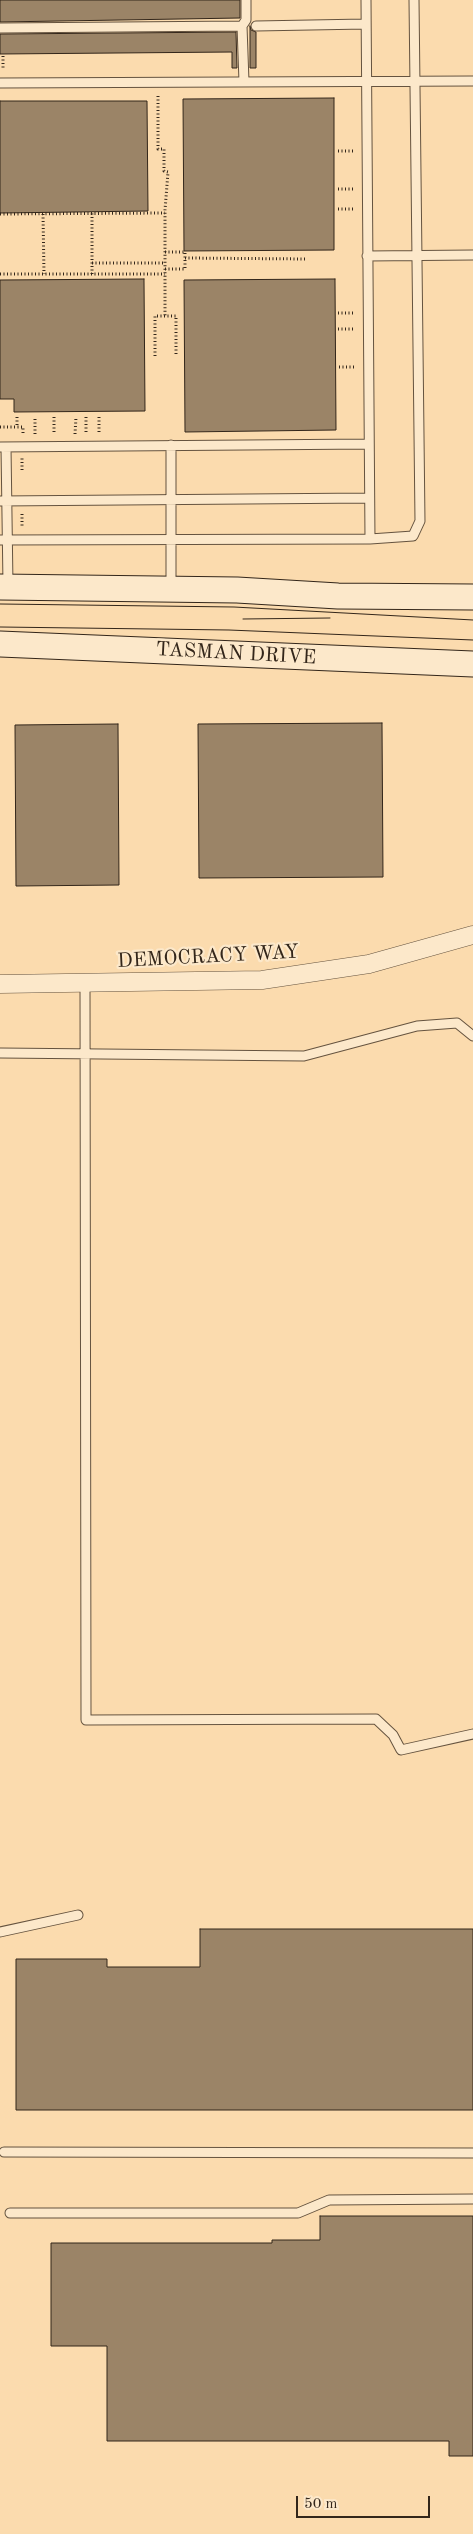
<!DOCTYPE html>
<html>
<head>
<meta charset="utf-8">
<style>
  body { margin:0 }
  #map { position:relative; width:473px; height:2534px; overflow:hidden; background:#fbdbae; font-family:"Old Standard TT",serif }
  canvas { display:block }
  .scale { position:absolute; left:296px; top:2496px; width:134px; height:22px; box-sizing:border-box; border:2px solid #33261a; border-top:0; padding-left:6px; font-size:15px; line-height:18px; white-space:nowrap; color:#33261a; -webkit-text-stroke:4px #fce8ca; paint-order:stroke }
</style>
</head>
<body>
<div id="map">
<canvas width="473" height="2534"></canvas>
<div class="scale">50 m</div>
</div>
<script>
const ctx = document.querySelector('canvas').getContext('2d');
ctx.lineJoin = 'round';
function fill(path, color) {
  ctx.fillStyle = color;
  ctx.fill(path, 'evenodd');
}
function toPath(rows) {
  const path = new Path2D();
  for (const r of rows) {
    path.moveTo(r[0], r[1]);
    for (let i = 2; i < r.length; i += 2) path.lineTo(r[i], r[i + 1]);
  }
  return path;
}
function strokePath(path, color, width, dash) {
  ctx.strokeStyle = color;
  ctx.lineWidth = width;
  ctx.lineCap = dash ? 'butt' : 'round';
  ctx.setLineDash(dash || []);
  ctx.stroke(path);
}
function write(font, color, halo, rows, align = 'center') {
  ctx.font = font + ' "Old Standard TT",serif';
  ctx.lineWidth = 4.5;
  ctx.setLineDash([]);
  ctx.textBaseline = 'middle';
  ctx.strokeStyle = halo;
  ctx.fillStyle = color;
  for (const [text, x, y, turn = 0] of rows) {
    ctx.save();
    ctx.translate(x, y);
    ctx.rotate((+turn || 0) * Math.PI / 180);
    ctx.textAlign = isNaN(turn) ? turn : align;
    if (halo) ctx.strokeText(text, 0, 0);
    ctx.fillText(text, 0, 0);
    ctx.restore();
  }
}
const building = toPath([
  [0,0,240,0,240,18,0,22,0,0],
  [250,26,251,30,256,32,256,68,250,68,250,26],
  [236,32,237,68,232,68,232,52,0,54,0,34,236,32],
  [334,98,334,250,184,251,183,99,334,98],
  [0,101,147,101,148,211,0,213,0,101],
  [144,279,145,411,14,412,14,399,0,399,0,280,144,279],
  [335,279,336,430,185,432,184,280,335,279],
  [382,723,383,877,199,878,198,724,382,723],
  [118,724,119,885,16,886,15,725,118,724],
  [200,1929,473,1929,473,2110,16,2110,16,1959,107,1959,107,1967,200,1967,200,1929],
  [320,2216,473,2216,473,2456,449,2456,449,2441,107,2441,107,2346,51,2346,51,2243,272,2243,272,2240,320,2240,320,2216]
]);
fill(building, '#9b8467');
strokePath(building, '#33261a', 1);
const lane = toPath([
  [366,0,370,539],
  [242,26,244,82],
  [256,26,365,24],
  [0,28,242,26,246,20,246,0],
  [0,83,473,81],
  [367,256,473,255],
  [171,445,171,587],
  [0,447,369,444],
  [6,447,8,585],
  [0,501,369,498],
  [0,540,370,539,413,536,420,521,414,0],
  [85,984,86,1720,376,1719,393,1735,401,1750,473,1734],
  [0,1053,304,1056,417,1026,457,1023,473,1036],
  [0,1932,78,1915],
  [4,2152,473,2153],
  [10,2213,298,2213,329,2200,473,2199]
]);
const street = toPath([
  [0,984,262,980,369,964,473,935]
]);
const secondary = toPath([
  [0,587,237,590,338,596,473,597],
  [0,644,473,664]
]);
strokePath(lane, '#65533f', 11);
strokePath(street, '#65533f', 19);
strokePath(secondary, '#33261a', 27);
strokePath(toPath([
  [3,56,3,69],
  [158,96,158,149,164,149,164,171,168,172,165,210,165,316],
  [338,151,354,151],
  [338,189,355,189],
  [338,209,355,209],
  [0,214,165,213],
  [43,214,44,274],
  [165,252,185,252,185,269,165,269],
  [185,258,307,259],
  [92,263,165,263],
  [0,274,165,274],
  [92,274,92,213],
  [338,313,355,313],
  [338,329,355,329],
  [155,356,155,316,176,316,176,355],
  [339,367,356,367],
  [17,417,17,427],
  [54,417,54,434],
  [86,417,86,434],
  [99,417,99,434],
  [0,427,23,427,23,434],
  [35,434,35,417],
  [75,434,76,417],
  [22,470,22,458],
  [22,514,22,527]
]), '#33261a', 3, [1, 2.5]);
strokePath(lane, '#fce8ca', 9);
strokePath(street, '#fce8ca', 18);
strokePath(secondary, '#fce8ca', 25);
strokePath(toPath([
  [0,604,234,607,473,620],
  [243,619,330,618],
  [0,627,229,630,473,640]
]), '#33261a', 1);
write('20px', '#33261a', '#fce8ca', [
  ["TASMAN DRIVE",236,654,3],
  ["DEMOCRACY WAY",208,957,-3]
]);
</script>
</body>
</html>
